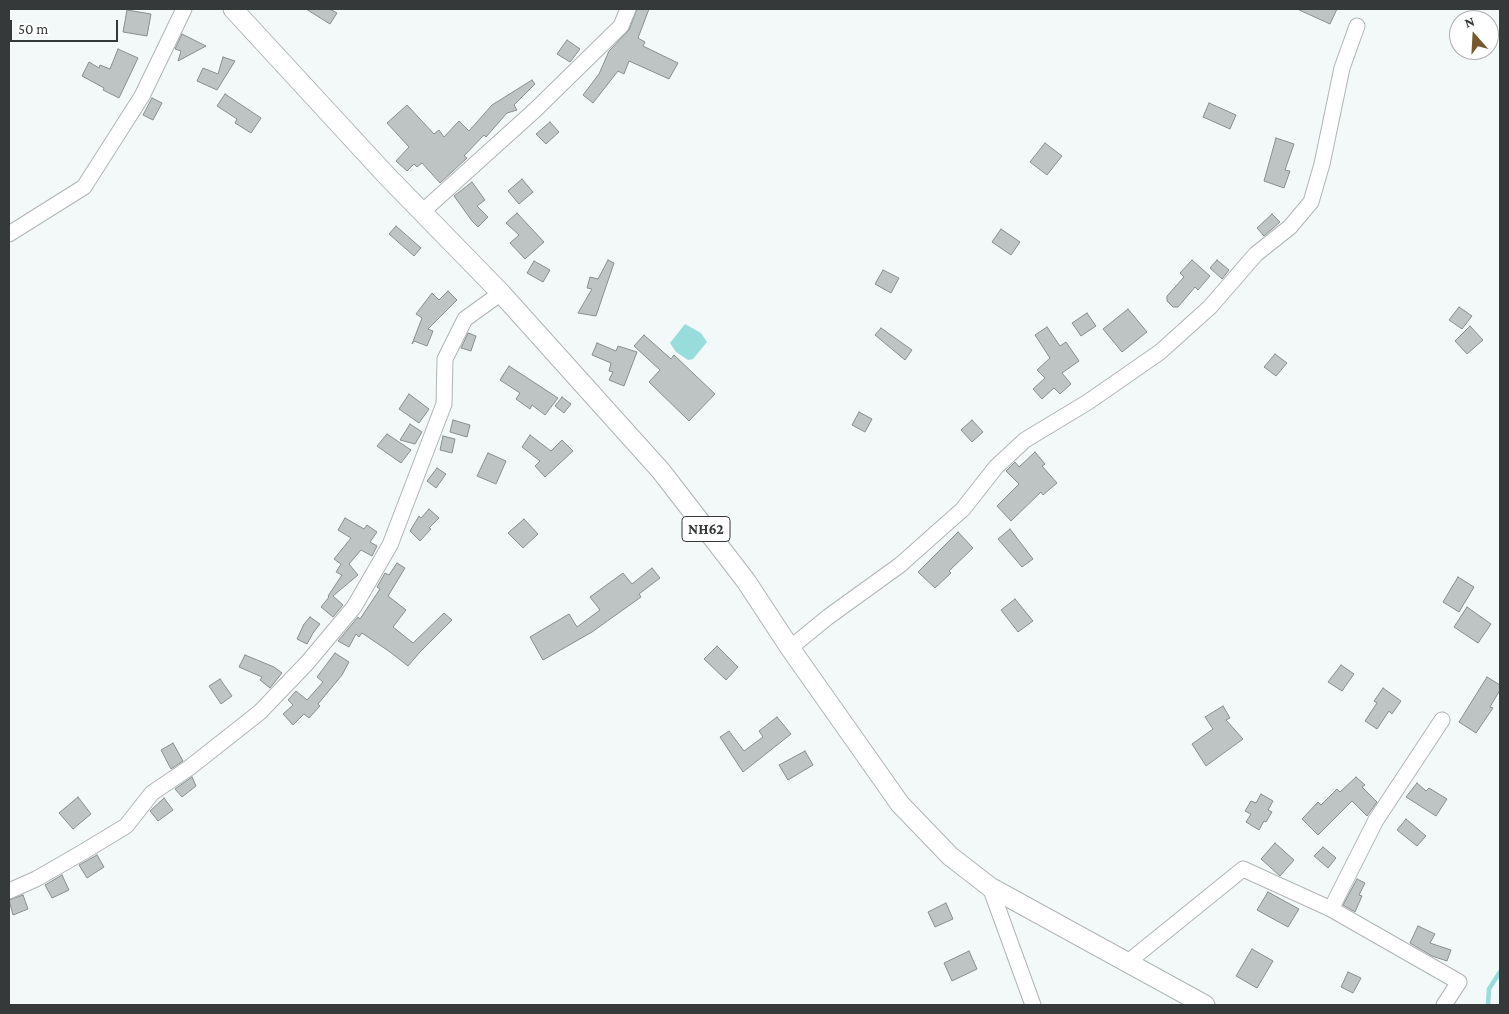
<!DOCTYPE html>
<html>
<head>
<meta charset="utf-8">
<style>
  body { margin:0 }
  #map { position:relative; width:1509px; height:1014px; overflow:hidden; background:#f3f9f8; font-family:"Crimson Pro",serif }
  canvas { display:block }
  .frame { position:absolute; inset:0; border:10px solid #363939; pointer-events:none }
  .north { position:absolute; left:1449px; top:10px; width:50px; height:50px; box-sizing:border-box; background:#fff; border:1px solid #afb0b0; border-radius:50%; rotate:341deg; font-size:14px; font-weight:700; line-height:20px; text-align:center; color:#363939 }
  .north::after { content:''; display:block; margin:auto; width:18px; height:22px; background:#77592d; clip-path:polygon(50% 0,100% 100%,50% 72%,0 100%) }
  .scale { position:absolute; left:10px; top:20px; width:108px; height:22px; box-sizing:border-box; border:2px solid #363939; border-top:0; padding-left:6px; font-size:15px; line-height:18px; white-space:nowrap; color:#363939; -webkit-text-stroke:4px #fff; paint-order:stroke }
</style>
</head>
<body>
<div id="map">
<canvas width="1509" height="1014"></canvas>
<div class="frame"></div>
<div class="north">N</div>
<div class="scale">50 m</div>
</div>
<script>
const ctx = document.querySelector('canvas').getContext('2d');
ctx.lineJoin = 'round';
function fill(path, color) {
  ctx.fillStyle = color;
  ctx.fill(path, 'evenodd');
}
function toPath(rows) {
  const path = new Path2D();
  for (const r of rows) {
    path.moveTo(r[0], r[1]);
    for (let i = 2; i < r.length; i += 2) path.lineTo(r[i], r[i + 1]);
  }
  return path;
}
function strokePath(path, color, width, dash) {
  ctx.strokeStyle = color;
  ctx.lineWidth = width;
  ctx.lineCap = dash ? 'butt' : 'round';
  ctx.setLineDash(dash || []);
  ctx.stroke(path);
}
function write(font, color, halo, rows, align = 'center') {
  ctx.font = font + ' "Crimson Pro",serif';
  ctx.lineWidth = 4.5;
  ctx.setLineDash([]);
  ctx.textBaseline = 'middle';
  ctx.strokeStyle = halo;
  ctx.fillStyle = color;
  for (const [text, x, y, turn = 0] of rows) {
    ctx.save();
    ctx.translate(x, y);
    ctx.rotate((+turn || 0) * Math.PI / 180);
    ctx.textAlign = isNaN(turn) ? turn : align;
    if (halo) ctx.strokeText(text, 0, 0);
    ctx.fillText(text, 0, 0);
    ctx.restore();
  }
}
fill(toPath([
  [685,324,701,333,707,342,693,359,688,360,676,352,670,343]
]), '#98dddc');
strokePath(toPath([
  [1488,1005,1489,989,1500,972]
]), '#98dddc', 4.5);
const building = toPath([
  [306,9,330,9,337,13,330,24,306,9],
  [637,9,649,9,638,38,645,42,643,46,678,63,669,79,629,61,624,74,618,71,593,103,583,95,599,74,609,51,629,30,637,9],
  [1297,9,1337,9,1330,24,1297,9],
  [127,10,151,14,147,36,123,32,127,10],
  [182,34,206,46,178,61,181,51,175,49,182,34],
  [567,40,580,49,570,62,557,54,567,40],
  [118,49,138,58,119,98,103,90,104,88,82,76,89,62,99,68,100,65,110,69,118,49],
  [223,57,235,61,217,90,197,81,203,68,218,74,223,57],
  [532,80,535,84,514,105,517,110,507,113,486,137,484,135,464,156,467,158,440,183,422,163,417,167,414,164,407,171,396,161,409,147,387,123,407,105,434,134,439,130,444,137,459,121,469,131,492,105,532,80],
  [225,94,261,118,251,133,235,123,237,119,217,106,225,94],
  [152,98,162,103,153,120,143,115,152,98],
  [1209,103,1236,115,1230,129,1203,117,1209,103],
  [550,122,559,132,546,144,536,134,550,122],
  [1276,138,1294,144,1285,170,1290,171,1284,188,1264,181,1276,138],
  [1045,143,1062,156,1047,175,1030,162,1045,143],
  [522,179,533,192,519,204,508,191,522,179],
  [472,182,485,200,477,206,488,217,478,227,472,221,454,196,472,182],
  [517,213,544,242,525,259,510,243,519,235,506,223,517,213],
  [1272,214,1280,222,1264,236,1257,228,1272,214],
  [396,226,421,248,414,256,389,234,396,226],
  [1001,229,1020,242,1011,255,992,242,1001,229],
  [608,260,614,263,596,316,578,313,592,289,587,288,590,277,598,279,608,260],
  [1192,260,1210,276,1198,290,1195,287,1178,307,1173,307,1167,301,1167,296,1184,277,1180,273,1192,260],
  [1217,260,1229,270,1222,279,1210,268,1217,260],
  [534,261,550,270,543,282,527,273,534,261],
  [883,270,899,278,891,293,875,284,883,270],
  [448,291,457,300,428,329,433,331,427,346,414,341,412,344,422,318,416,314,432,293,439,300,448,291],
  [1459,307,1472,316,1462,329,1449,320,1459,307],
  [1128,309,1147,332,1122,352,1103,329,1128,309],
  [1087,313,1096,326,1081,336,1072,323,1087,313],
  [1470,326,1483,340,1467,354,1455,341,1470,326],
  [1047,327,1060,346,1066,342,1079,361,1062,373,1071,384,1060,394,1054,388,1042,399,1033,389,1045,378,1037,370,1050,358,1035,335,1047,327],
  [881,328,912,350,905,360,875,335,881,328],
  [468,333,476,336,471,351,461,348,468,333],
  [644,335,671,359,674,355,715,394,689,421,649,382,660,370,634,346,644,335],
  [597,343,616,351,618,346,637,352,624,386,609,380,613,372,609,371,611,363,592,355,597,343],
  [1275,354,1287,363,1276,376,1264,367,1275,354],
  [509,366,558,398,545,415,532,405,530,409,516,399,520,393,500,380,509,366],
  [409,394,429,409,419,423,399,409,409,394],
  [562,397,571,404,564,413,555,406,562,397],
  [859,412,872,419,865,432,852,425,859,412],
  [453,420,470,425,467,437,450,432,453,420],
  [972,420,983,432,972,442,961,430,972,420],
  [410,424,422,432,415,444,400,440,410,424],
  [387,434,411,450,401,463,377,446,387,434],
  [530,435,551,451,562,440,573,451,545,477,535,466,540,461,522,447,530,435],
  [443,436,455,439,452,453,440,450,443,436],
  [1035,452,1045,464,1042,466,1057,483,1043,495,1041,492,1011,521,997,506,1019,484,1006,471,1015,462,1019,467,1035,452],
  [488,453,506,461,496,484,477,476,488,453],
  [437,468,446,474,436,488,427,481,437,468],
  [429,509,439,518,429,528,431,529,420,541,410,531,419,516,421,518,429,509],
  [345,518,364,529,367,525,377,532,370,542,377,546,372,556,361,550,349,564,358,575,333,596,343,605,333,617,321,607,329,597,328,596,342,575,336,572,341,564,334,559,351,538,338,530,345,518],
  [524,519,538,534,523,548,508,533,524,519],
  [1010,529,1033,559,1022,567,998,539,1010,529],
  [958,532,973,548,949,571,951,573,935,588,918,572,958,532],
  [397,563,405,568,388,596,406,610,393,627,413,643,444,613,452,620,420,652,408,666,390,652,362,633,359,637,356,634,349,647,338,641,358,617,360,619,380,589,377,587,385,573,389,575,397,563],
  [652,568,660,578,639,594,641,597,592,632,543,660,530,637,569,614,577,627,600,610,590,597,623,573,632,584,652,568],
  [1458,577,1474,587,1459,612,1443,602,1458,577],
  [1015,599,1033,621,1018,632,1001,610,1015,599],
  [1467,607,1491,624,1478,643,1454,627,1467,607],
  [310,617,320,624,313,633,307,644,297,639,304,624,310,617],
  [717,646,738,667,726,680,704,659,717,646],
  [335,653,349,662,342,675,318,704,320,706,309,718,304,714,293,725,283,714,293,705,288,700,296,691,307,700,323,682,317,677,335,653],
  [245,655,274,667,282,673,270,688,260,680,262,677,239,667,245,655],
  [1341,665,1354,674,1342,691,1328,682,1341,665],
  [1487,677,1500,685,1500,690,1490,707,1493,708,1476,733,1459,722,1487,677],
  [220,679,232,696,221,704,209,686,220,679],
  [1383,688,1401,701,1392,714,1389,711,1377,729,1365,721,1377,703,1374,701,1383,688],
  [1223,706,1230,718,1226,720,1243,739,1206,766,1192,744,1213,729,1205,717,1223,706],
  [777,717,791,734,743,772,720,737,729,731,744,751,763,737,759,731,777,717],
  [173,743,183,761,171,769,161,750,173,743],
  [805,751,813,765,788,780,779,765,805,751],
  [192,777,196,786,182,797,175,789,192,777],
  [1356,777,1365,785,1362,787,1377,802,1367,816,1352,801,1318,835,1302,819,1318,802,1321,805,1337,789,1340,792,1356,777],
  [1417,783,1426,791,1429,788,1447,799,1436,816,1406,797,1417,783],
  [1261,794,1273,801,1268,810,1272,812,1266,822,1264,821,1259,830,1246,822,1251,814,1245,811,1251,801,1256,803,1261,794],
  [78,797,91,814,73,829,59,813,78,797],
  [164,798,173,810,158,821,150,811,164,798],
  [1406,819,1426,836,1417,846,1397,830,1406,819],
  [1275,843,1294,860,1280,876,1261,859,1275,843],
  [1323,847,1336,858,1328,868,1314,856,1323,847],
  [97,855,104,867,87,878,79,865,97,855],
  [62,875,69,890,52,898,45,885,62,875],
  [1357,879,1365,883,1359,895,1362,896,1355,912,1343,905,1357,879],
  [1268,892,1299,909,1288,927,1257,910,1268,892],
  [23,895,28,909,13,915,9,900,23,895],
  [946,903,953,919,935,927,928,912,946,903],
  [1418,926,1435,934,1430,943,1451,950,1447,961,1432,956,1410,943,1418,926],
  [1252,949,1273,961,1257,988,1236,976,1252,949],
  [969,951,977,969,952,981,944,963,969,951],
  [1348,972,1361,978,1353,993,1341,987,1348,972]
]);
fill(building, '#bec3c3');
strokePath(building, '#898e8e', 1);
const minor = toPath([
  [422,212,534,111,621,26,628,9],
  [9,234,84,187,142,96,184,9],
  [790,648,828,617,900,565,963,509,996,467,1025,440,1088,402,1160,352,1210,307,1256,254,1290,227,1311,202,1322,164,1342,68,1357,26],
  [990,887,1033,1005],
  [9,891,36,879,83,852,126,826,152,793,189,768,260,712,307,663,354,607,390,545,444,404,445,359,465,319,501,293],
  [1331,909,1376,820,1442,720],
  [1128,962,1243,869,1331,909,1459,982,1444,1005]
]);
const major = toPath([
  [233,9,386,175,501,293,661,471,746,581,790,648,900,804,950,856,990,887,1205,1005]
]);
strokePath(minor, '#b0b5b5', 17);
strokePath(major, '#b0b5b5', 21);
strokePath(minor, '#fff', 15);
strokePath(major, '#fff', 19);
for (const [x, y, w] of [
  [706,529,48]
]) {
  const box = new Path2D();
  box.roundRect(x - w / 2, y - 12.5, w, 25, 4);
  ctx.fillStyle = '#fff';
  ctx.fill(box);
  strokePath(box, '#363939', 1);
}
write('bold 15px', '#363939', null, [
  ["NH62",706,529]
]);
</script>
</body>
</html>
